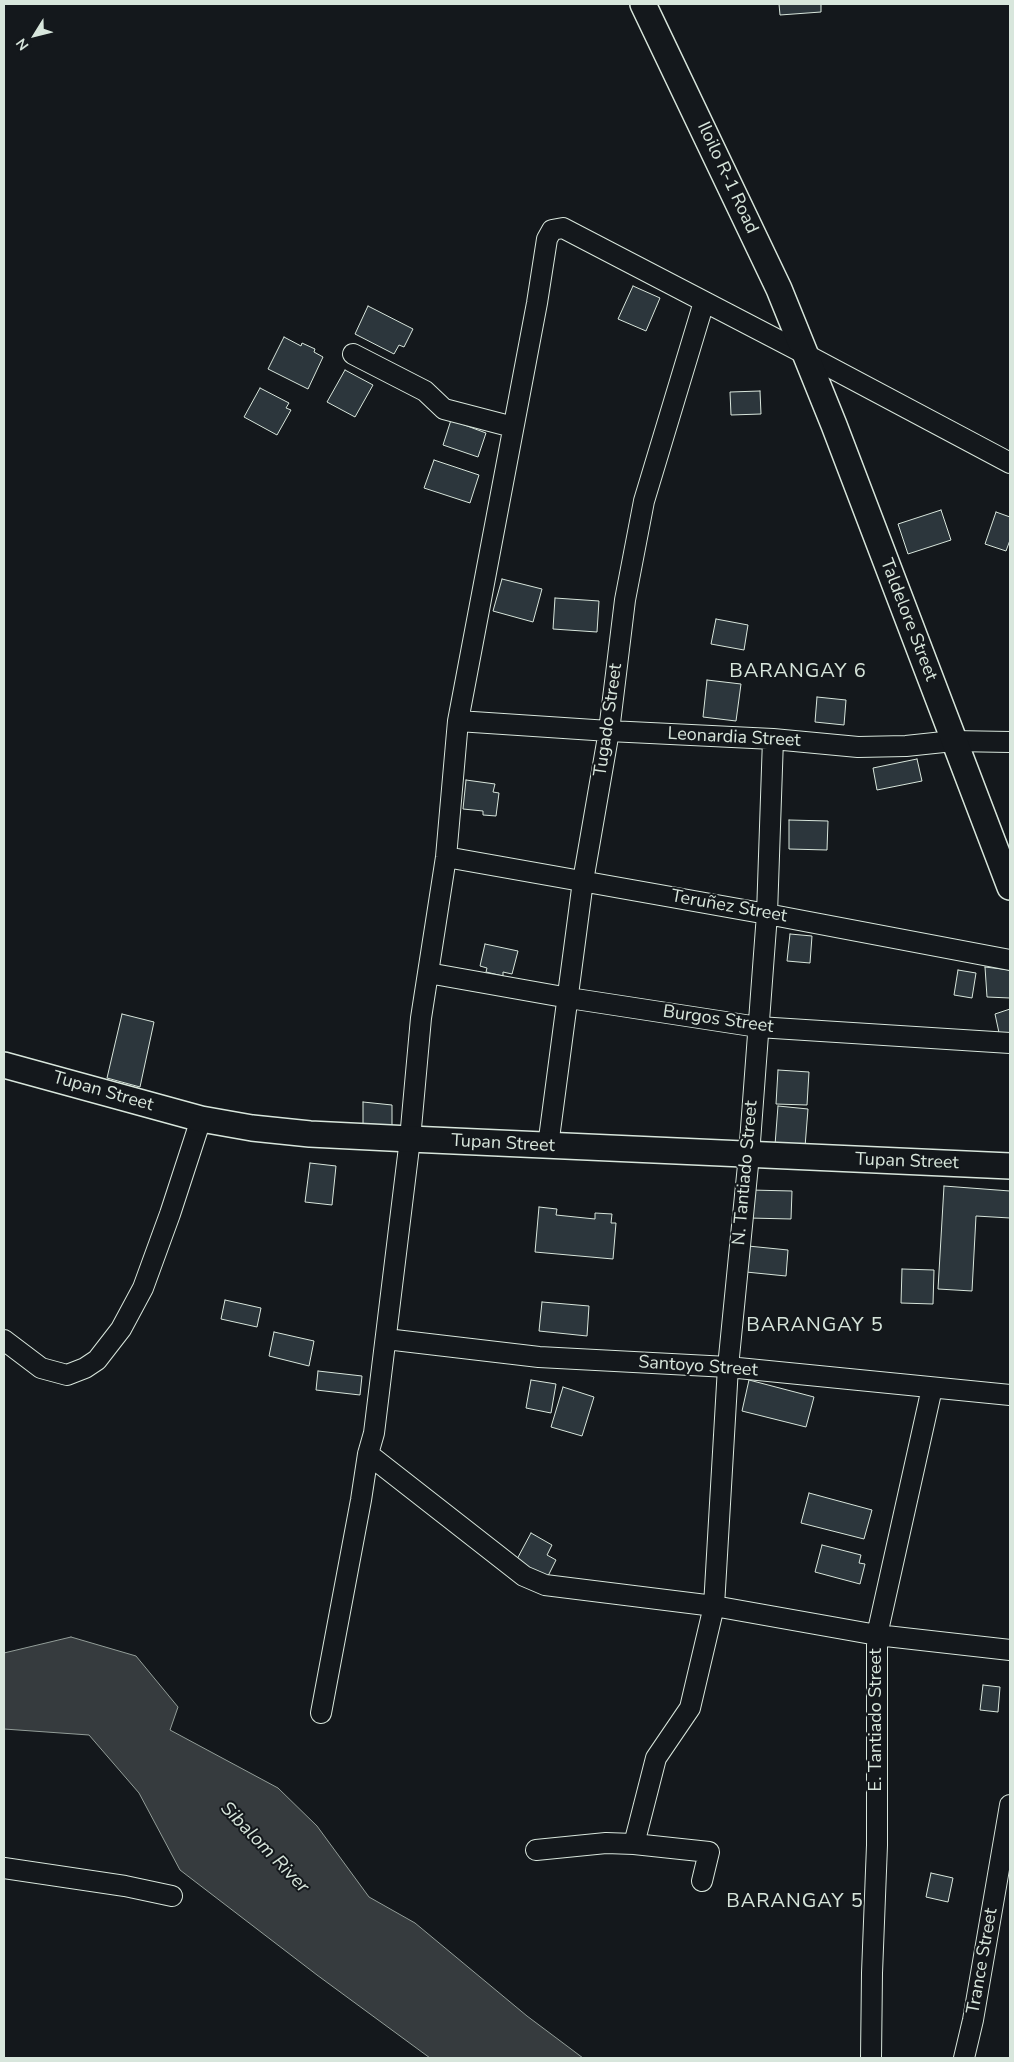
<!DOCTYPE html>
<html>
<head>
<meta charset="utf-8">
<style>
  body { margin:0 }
  #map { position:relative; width:1014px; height:2062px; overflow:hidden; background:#14181c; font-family:"Nunito Sans",sans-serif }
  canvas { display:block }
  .frame { position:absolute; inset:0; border:5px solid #d8e6dc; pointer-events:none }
  .north { position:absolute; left:10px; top:10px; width:50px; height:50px; -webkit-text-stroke:4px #14181c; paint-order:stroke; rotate:234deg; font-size:14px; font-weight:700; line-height:20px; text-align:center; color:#d8e6dc }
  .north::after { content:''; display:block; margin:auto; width:18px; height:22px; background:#d8e6dc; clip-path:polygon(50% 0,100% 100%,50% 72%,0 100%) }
</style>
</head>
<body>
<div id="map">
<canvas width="1014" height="2062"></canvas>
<div class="frame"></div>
<div class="north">N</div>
</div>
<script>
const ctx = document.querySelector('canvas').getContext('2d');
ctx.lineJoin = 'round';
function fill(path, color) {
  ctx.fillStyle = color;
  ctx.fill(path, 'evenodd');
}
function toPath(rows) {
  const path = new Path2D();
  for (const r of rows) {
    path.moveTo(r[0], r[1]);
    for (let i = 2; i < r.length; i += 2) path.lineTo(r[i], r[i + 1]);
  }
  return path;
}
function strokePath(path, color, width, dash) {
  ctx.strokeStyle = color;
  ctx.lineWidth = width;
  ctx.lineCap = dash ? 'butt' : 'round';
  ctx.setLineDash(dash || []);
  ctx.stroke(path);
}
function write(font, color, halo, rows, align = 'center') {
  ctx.font = font + ' "Nunito Sans",sans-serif';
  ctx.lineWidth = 4;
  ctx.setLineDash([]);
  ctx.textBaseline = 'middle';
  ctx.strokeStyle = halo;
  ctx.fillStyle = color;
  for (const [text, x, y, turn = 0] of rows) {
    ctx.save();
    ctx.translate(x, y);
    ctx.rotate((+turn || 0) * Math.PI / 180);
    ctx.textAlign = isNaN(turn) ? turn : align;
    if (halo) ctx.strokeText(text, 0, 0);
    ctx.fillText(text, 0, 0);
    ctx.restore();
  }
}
const water = toPath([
  [71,1637,136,1656,178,1707,170,1730,278,1788,317,1826,369,1897,415,1923,527,2016,583,2058,430,2058,317,1975,180,1870,139,1793,89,1735,4,1729,4,1653,71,1637]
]);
fill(water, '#363b3e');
strokePath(water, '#939e99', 1);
const building = toPath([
  [779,4,821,4,821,12,780,15,779,4],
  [633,286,660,298,646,331,618,319,633,286],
  [368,306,413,329,404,347,399,345,394,354,355,334,368,306],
  [284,337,301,346,302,343,315,349,314,352,323,357,308,389,268,369,284,337],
  [345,370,373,385,355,417,327,402,345,370],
  [260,388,289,403,286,408,291,410,277,435,244,417,260,388],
  [760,391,761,414,731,415,730,392,760,391],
  [451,420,486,433,478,457,443,445,451,420],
  [434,460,479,475,470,503,424,488,434,460],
  [941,510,951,540,908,554,898,524,941,510],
  [996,512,1010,517,1010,540,1006,551,985,544,996,512],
  [502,579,542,589,533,622,493,611,502,579],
  [555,598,599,601,597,632,553,629,555,598],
  [716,619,748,625,744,650,711,644,716,619],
  [707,680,741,684,736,721,703,717,707,680],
  [817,697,846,700,844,725,815,722,817,697],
  [917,759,922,781,877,790,873,768,917,759],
  [466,780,495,784,493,792,499,793,496,816,483,815,483,811,463,809,466,780],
  [789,820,828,821,827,850,789,849,789,820],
  [790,934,812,936,810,963,787,961,790,934],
  [485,944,518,951,512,974,503,972,503,976,486,972,487,968,480,966,485,944],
  [985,967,1010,970,1010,998,987,997,985,967],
  [958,970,976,973,972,998,954,995,958,970],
  [1010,1009,1010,1040,1001,1042,995,1014,1010,1009],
  [122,1014,154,1022,140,1087,107,1078,122,1014],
  [778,1070,809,1072,807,1105,776,1104,778,1070],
  [363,1102,392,1105,392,1125,363,1124,363,1102],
  [778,1106,808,1109,805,1147,775,1145,778,1106],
  [310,1163,336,1166,332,1205,305,1202,310,1163],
  [944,1186,1010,1191,1010,1218,976,1216,972,1291,938,1289,944,1186],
  [750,1190,792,1191,791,1219,749,1218,750,1190],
  [539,1207,557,1209,556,1215,595,1219,595,1213,612,1214,611,1223,616,1223,613,1259,535,1252,539,1207],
  [748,1246,788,1250,786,1276,746,1272,748,1246],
  [902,1269,934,1270,933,1304,901,1303,902,1269],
  [225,1300,261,1308,257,1327,221,1319,225,1300],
  [542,1302,589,1306,587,1336,539,1331,542,1302],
  [274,1332,314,1341,309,1366,269,1356,274,1332],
  [318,1371,362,1376,360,1395,316,1390,318,1371],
  [531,1380,556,1384,551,1413,526,1408,531,1380],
  [749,1380,814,1397,806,1427,742,1411,749,1380],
  [563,1387,594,1397,582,1436,551,1427,563,1387],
  [809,1493,872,1510,864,1539,801,1523,809,1493],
  [531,1533,552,1545,547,1555,556,1560,547,1578,516,1561,531,1533],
  [822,1545,861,1555,859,1563,865,1564,860,1584,815,1572,822,1545],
  [983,1685,1000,1687,998,1712,980,1710,983,1685],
  [931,1873,953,1878,948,1902,926,1897,931,1873]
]);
fill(building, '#2c363c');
strokePath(building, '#d8e6dc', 1);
const minor = toPath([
  [353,354,425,391,444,409,513,427],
  [458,721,609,731,773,739,858,747,906,746,953,741,1010,742],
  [446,857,767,914,1010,960],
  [428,973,569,998,758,1027,1010,1043],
  [548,1146,583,881,609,731,625,600,644,501,704,302],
  [386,1339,539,1357,728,1367,1010,1395],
  [4,1340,41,1368,67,1375,85,1368,97,1360,121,1329,143,1288,170,1214,201,1119],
  [368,1454,524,1576,545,1585,714,1606,877,1635,1010,1650],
  [321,1713,361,1500,368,1454,374,1433,410,1139,421,1018,446,857,458,721,537,303,547,239,552,230,563,228,805,354,1010,463],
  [634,1844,656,1758,690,1708,714,1606,728,1367,749,1155,767,914,773,739],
  [536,1850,606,1843,634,1844,709,1852,702,1881],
  [4,1868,125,1886,172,1896],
  [871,2058,872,1973,877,1845,877,1635,932,1388],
  [964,2058,973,2020,1010,1805]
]);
const major = toPath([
  [643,4,779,289,834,425,1010,887],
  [4,1065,201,1119,252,1128,310,1134,410,1139,1010,1166]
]);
strokePath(minor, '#d8e6dc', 22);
strokePath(major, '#d8e6dc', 28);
strokePath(minor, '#14181c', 20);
strokePath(major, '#14181c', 25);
write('18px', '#d8e6dc', '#14181c', [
  ["Iloilo R-1 Road",727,178,65],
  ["Taldelore Street",908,620,69],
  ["Tugado Street",609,720,-82],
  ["Leonardia Street",734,738,3],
  ["Teruñez Street",729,907,10],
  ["Burgos Street",718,1020,8],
  ["Tupan Street",103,1092,16],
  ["Tupan Street",503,1144,3],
  ["Tupan Street",907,1162,2],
  ["N. Tantiado Street",746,1173,-85],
  ["Santoyo Street",698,1367,4],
  ["E. Tantiado Street",877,1720,-90],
  ["Trance Street",983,1961,-80]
]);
write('italic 19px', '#d8e6dc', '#14181c', [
  ["Sibalom River",264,1848,46]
]);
ctx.letterSpacing = '1px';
write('20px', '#d8e6dc', '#14181c', [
  ["BARANGAY 6",798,672],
  ["BARANGAY 5",815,1326],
  ["BARANGAY 5",795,1902]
]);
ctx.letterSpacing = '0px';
</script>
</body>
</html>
